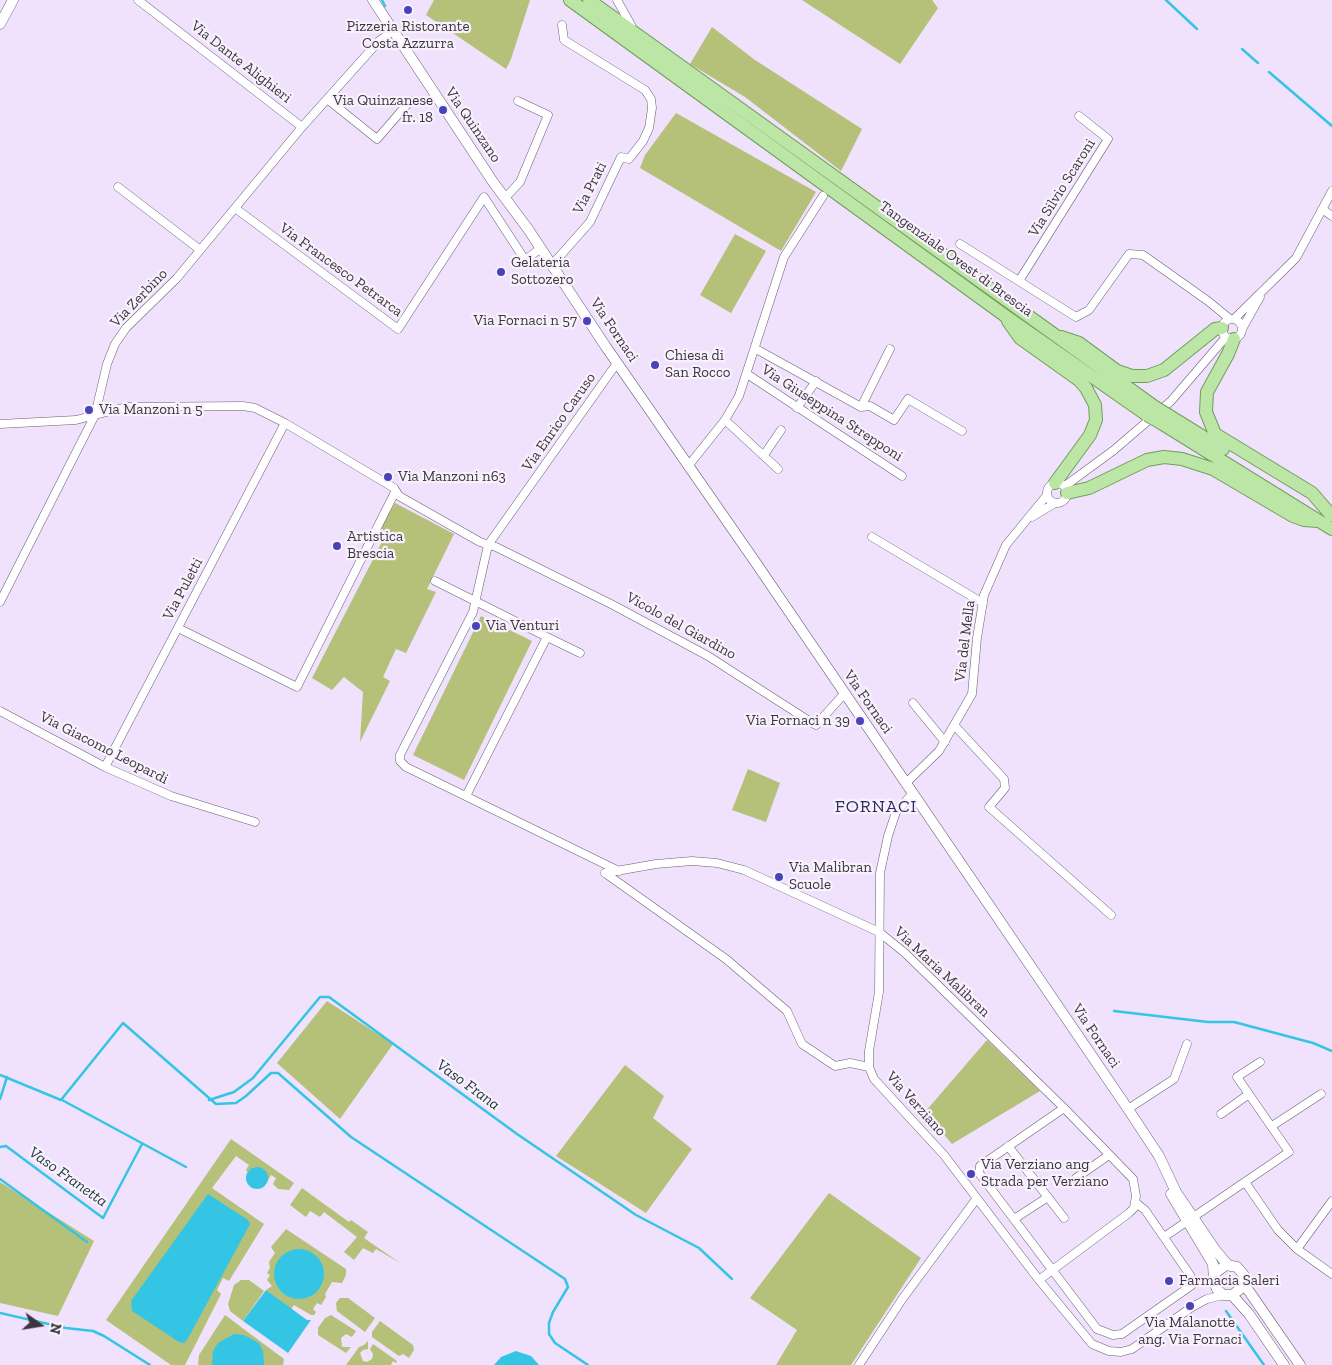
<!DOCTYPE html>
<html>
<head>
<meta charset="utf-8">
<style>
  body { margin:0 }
  #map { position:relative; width:1332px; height:1365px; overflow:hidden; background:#f0e1fc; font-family:"Zilla Slab",serif }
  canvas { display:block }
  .north { position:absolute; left:15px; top:1300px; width:50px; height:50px; -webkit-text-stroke:4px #f9f2fd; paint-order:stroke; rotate:103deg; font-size:14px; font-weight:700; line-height:20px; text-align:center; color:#3b3640 }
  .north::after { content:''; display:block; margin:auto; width:18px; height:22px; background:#3b3640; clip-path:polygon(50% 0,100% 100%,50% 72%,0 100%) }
</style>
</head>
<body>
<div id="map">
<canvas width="1332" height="1365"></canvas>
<div class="north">N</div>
</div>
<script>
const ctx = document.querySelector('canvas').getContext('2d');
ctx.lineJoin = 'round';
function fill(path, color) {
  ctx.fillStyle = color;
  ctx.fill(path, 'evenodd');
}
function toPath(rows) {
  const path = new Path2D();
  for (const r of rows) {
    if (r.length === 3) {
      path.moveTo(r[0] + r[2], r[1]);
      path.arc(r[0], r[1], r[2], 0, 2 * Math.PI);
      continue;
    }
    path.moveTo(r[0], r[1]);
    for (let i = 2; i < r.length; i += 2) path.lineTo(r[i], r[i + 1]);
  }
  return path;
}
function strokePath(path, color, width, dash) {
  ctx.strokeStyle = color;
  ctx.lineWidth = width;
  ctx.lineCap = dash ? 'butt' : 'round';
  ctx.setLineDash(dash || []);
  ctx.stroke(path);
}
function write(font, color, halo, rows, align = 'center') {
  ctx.font = font + ' "Zilla Slab",serif';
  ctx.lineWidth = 4.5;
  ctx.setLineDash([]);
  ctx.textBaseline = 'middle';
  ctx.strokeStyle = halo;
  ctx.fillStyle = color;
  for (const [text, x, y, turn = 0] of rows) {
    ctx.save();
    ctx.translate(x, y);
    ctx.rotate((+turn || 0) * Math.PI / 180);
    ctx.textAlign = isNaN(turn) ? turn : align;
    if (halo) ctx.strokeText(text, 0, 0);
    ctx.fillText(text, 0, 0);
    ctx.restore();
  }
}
fill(toPath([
  [434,0,530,0,511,59,506,69,426,15],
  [802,0,932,0,938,8,900,64],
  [712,27,755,60,862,129,841,171,745,97,690,64],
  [676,113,816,192,781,251,640,168,645,155],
  [735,234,766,251,731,313,700,295],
  [395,503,454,534,427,589,436,592,406,653,396,649,383,677,390,681,360,742,363,692,344,677,332,690,312,678,386,534,381,527],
  [481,616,532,641,464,780,413,755],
  [748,769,780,783,766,822,732,810],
  [327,1001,393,1044,340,1119,277,1063],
  [987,1040,1040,1091,952,1144,925,1112],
  [625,1065,664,1096,653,1118,692,1149,646,1213,556,1156],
  [231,1139,294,1183,289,1190,278,1189,273,1184,276,1178,271,1175,267,1182,254,1167,247,1172,246,1170,249,1165,236,1156,212,1188,264,1224,229,1281,223,1278,217,1290,221,1294,185,1365,171,1365,106,1320],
  [0,1182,94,1241,58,1316,0,1303],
  [302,1188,349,1222,351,1220,368,1232,364,1238,400,1263,376,1249,373,1253,363,1248,354,1260,344,1252,357,1237,324,1212,320,1217,310,1211,306,1217,290,1205],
  [829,1193,921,1258,851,1365,776,1365,797,1330,750,1298],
  [286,1229,346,1269,346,1275,342,1283,332,1282,325,1294,326,1297,321,1305,317,1303,313,1309,316,1312,314,1315,311,1315,294,1305,291,1309,266,1290,272,1286,267,1280,270,1275,267,1273,270,1268,269,1262,275,1253,271,1247],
  [241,1280,249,1280,264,1291,243,1321,230,1311,228,1304,234,1285],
  [340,1298,348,1298,375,1318,365,1332,337,1311,336,1303],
  [225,1315,284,1359,283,1365,198,1365,199,1355],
  [331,1315,356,1331,352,1337,346,1334,341,1338,342,1347,351,1347,346,1353,318,1335,318,1328,325,1318],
  [380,1321,413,1345,414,1350,409,1358,403,1354,399,1356,372,1337,372,1332],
  [368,1341,368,1349,363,1350,360,1353,363,1361,367,1362,372,1359,373,1354,370,1349,373,1344,397,1361,396,1363,393,1361,391,1365,346,1365,359,1347,364,1345]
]), '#b5c078');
fill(toPath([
  [257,1178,11],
  [208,1194,248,1220,250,1224,187,1340,184,1343,179,1342,132,1311,131,1301],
  [299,1274,25],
  [266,1290,307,1320,311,1320,288,1353,243,1321],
  [234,1334,244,1335,259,1343,263,1351,264,1365,212,1365,213,1351,218,1343],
  [516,1351,531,1356,539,1365,494,1365,501,1357]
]), '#35c5e4');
strokePath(toPath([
  [382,0,385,6],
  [1166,0,1197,29],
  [1242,49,1258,63],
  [1269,72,1332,126],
  [1114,1011,1208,1022,1234,1022,1313,1043,1332,1051],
  [0,1075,61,1100,123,1023,216,1104,236,1103,246,1096,271,1073,278,1073,351,1137,565,1279,568,1287,553,1312,549,1323,549,1334,555,1343,588,1365],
  [0,1099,7,1077],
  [62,1100,186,1167],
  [209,1100,234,1092,253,1078,320,997,329,997,517,1134,636,1215,699,1248,732,1279],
  [0,1147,6,1146,103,1218,142,1144],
  [0,1179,87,1242],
  [1226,1311,1264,1365],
  [0,1313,66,1328,93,1331,104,1336,150,1365]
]), '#35c5e4', 2.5);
const minor = toPath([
  [138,0,302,127],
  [617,0,631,25],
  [327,99,377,139,410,101],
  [118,187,199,249],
  [506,197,520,182,548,115,518,101],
  [235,208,398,329,484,197,525,260,541,248],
  [1322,209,1332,216],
  [960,244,1076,317,1089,310,1129,254,1143,255,1208,301,1230,319],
  [552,265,590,222,621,157,629,159,643,141,649,128,652,108,651,99,645,90,564,40,562,25],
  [1019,281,1108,139,1079,116],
  [1232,329,10],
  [1234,319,1296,258,1332,191],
  [1242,329,1260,297],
  [756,349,861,407,870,406,894,420,908,399,962,431],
  [617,363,488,545,473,612,400,755,400,761,406,767,619,871],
  [747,374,902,476],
  [861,407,890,349],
  [797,408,816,381],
  [725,420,778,469],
  [0,424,76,420,126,407,243,406,255,408,285,423,394,488,399,496,480,542,496,547,613,605,708,656,814,724,816,725,844,694],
  [764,455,781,430],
  [689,465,725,420,739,396,784,257,823,196],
  [1057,493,10],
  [1065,486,1114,450,1171,401,1226,337],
  [1032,517,1055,503],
  [872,537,983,603],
  [435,581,547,637,466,796],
  [0,602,95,415,107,364,115,344,126,328,177,278,302,127,379,41,393,31],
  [178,628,297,687,395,492],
  [547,637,580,653],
  [913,703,945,742],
  [0,711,105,767,171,796,255,822],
  [955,726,1004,779,1005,788,989,807,1111,915],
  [105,767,285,423],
  [906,783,939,751,972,694,977,638,984,595,1006,545,1047,495],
  [913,793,896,812,888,836,880,873,879,992,869,1051,869,1067,874,1079,944,1155,1039,1280,1092,1344,1109,1351,1121,1352,1132,1349,1192,1307,1207,1299,1223,1295],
  [605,873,656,864,692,861,717,863,744,870,879,932,905,953,1064,1108,1133,1179,1136,1196,1134,1208,1129,1213,1039,1280],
  [605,873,726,959,787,1011,802,1044,835,1066,850,1063,869,1067],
  [1064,1108,980,1166,979,1173,1097,1329,1113,1335,1122,1334,1192,1285,1190,1275,1145,1210,1135,1202],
  [1128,1109,1174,1079,1187,1044],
  [1221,1114,1249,1094],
  [1272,1126,1321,1094],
  [1008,1146,1064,1218],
  [1076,1178,1109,1155],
  [1245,1182,1278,1230,1297,1249,1332,1201],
  [1014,1219,1048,1197],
  [1164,1237,1289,1152,1237,1077,1260,1062],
  [1297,1249,1332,1274],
  [859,1365,903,1298,977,1198]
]);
const tertiary = toPath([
  [373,0,493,182,528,229,606,347,756,563,1128,1109,1159,1156,1176,1192,1216,1251,1228,1265],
  [0,24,13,0],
  [1171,1194,1213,1264,1214,1282,1217,1289,1223,1295,1232,1295,1243,1287,1244,1275,1237,1267,1226,1265,1215,1273],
  [1244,1284,1300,1365],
  [1232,1295,1249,1314,1284,1365]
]);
const primary = toPath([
  [570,0,1004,315,1147,415],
  [589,0,1155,407],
  [1008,321,1020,338,1079,380,1086,388,1095,405,1096,420,1090,435,1055,483],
  [1061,337,1079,343,1117,371,1132,376,1147,376,1164,370,1215,329,1222,328],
  [1234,339,1228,354,1207,392,1206,412,1215,434,1312,493,1331,515],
  [1168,415,1223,449],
  [1161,423,1332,529],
  [1067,493,1089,488,1147,460,1164,457,1182,459,1213,469,1293,516,1304,520,1318,521]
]);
strokePath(minor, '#6b5e74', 9);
strokePath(tertiary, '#6b5e74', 11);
strokePath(primary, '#729e5b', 14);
strokePath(minor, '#fff', 8);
strokePath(tertiary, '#fff', 10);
strokePath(primary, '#bce6a6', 12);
const primaryBridge = toPath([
  [1155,407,1168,415],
  [1147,415,1161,423]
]);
strokePath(primaryBridge, '#729e5b', 14, []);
strokePath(primaryBridge, '#bce6a6', 12);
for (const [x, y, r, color] of [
  [408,10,5,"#4843b9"],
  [443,110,5,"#4843b9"],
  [501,272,5,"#4843b9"],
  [587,321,5,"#4843b9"],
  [655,365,5,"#4843b9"],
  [89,410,5,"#4843b9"],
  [388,477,5,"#4843b9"],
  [337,546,5,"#4843b9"],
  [476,626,5,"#4843b9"],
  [860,721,5,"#4843b9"],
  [779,877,5,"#4843b9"],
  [971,1174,5,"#4843b9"],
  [1169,1281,5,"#4843b9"],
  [1190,1306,5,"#4843b9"]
]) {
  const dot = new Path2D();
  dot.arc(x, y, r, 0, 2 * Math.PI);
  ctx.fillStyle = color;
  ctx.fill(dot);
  strokePath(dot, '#f9f2fd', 2);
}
write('15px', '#3b3640', '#f9f2fd', [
  ["Pizzeria Ristorante",408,27,"center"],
  ["Costa Azzurra",408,44,"center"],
  ["Via Quinzanese",433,101,"right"],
  ["fr. 18",433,118,"right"],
  ["Gelateria",511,263],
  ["Sottozero",511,280],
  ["Via Fornaci n 57",577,321,"right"],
  ["Chiesa di",665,356],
  ["San Rocco",665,373],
  ["Via Manzoni n 5",99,410],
  ["Via Manzoni n63",398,477],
  ["Artistica",347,537],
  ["Brescia",347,554],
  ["Via Venturi",486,626],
  ["Via Fornaci n 39",850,721,"right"],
  ["Via Malibran",789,868],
  ["Scuole",789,885],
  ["Via Verziano ang",981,1165],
  ["Strada per Verziano",981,1182],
  ["Farmacia Saleri",1179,1281],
  ["Via Malanotte",1190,1323,"center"],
  ["ang. Via Fornaci",1190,1340,"center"]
], 'left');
write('15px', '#3b3640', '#f9f2fd', [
  ["Via Dante Alighieri",241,62,38],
  ["Via Quinzano",473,125,56],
  ["Via Prati",590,188,-63],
  ["Via Silvio Scaroni",1062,188,-58],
  ["Tangenziale Ovest di Brescia",956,259,36],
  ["Via Francesco Petrarca",341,270,36],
  ["Via Zerbino",139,298,-46],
  ["Via Fornaci",614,330,56],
  ["Via Giuseppina Strepponi",832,413,33],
  ["Via Enrico Caruso",559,422,-55],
  ["Via Puletti",183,589,-62],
  ["Vicolo del Giardino",681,626,29],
  ["Via del Mella",965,641,-83],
  ["Via Fornaci",868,702,55],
  ["Via Giacomo Leopardi",104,748,27],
  ["Via Maria Malibran",942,972,43],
  ["Via Fornaci",1096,1036,56],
  ["Via Verziano",916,1104,48]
]);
write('italic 16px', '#223a40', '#f9f2fd', [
  ["Vaso Frana",468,1085,36],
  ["Vaso Franetta",68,1177,35]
]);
ctx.letterSpacing = '1px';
write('18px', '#2c2d67', '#f9f2fd', [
  ["FORNACI",876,807]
]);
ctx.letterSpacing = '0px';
</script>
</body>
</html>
